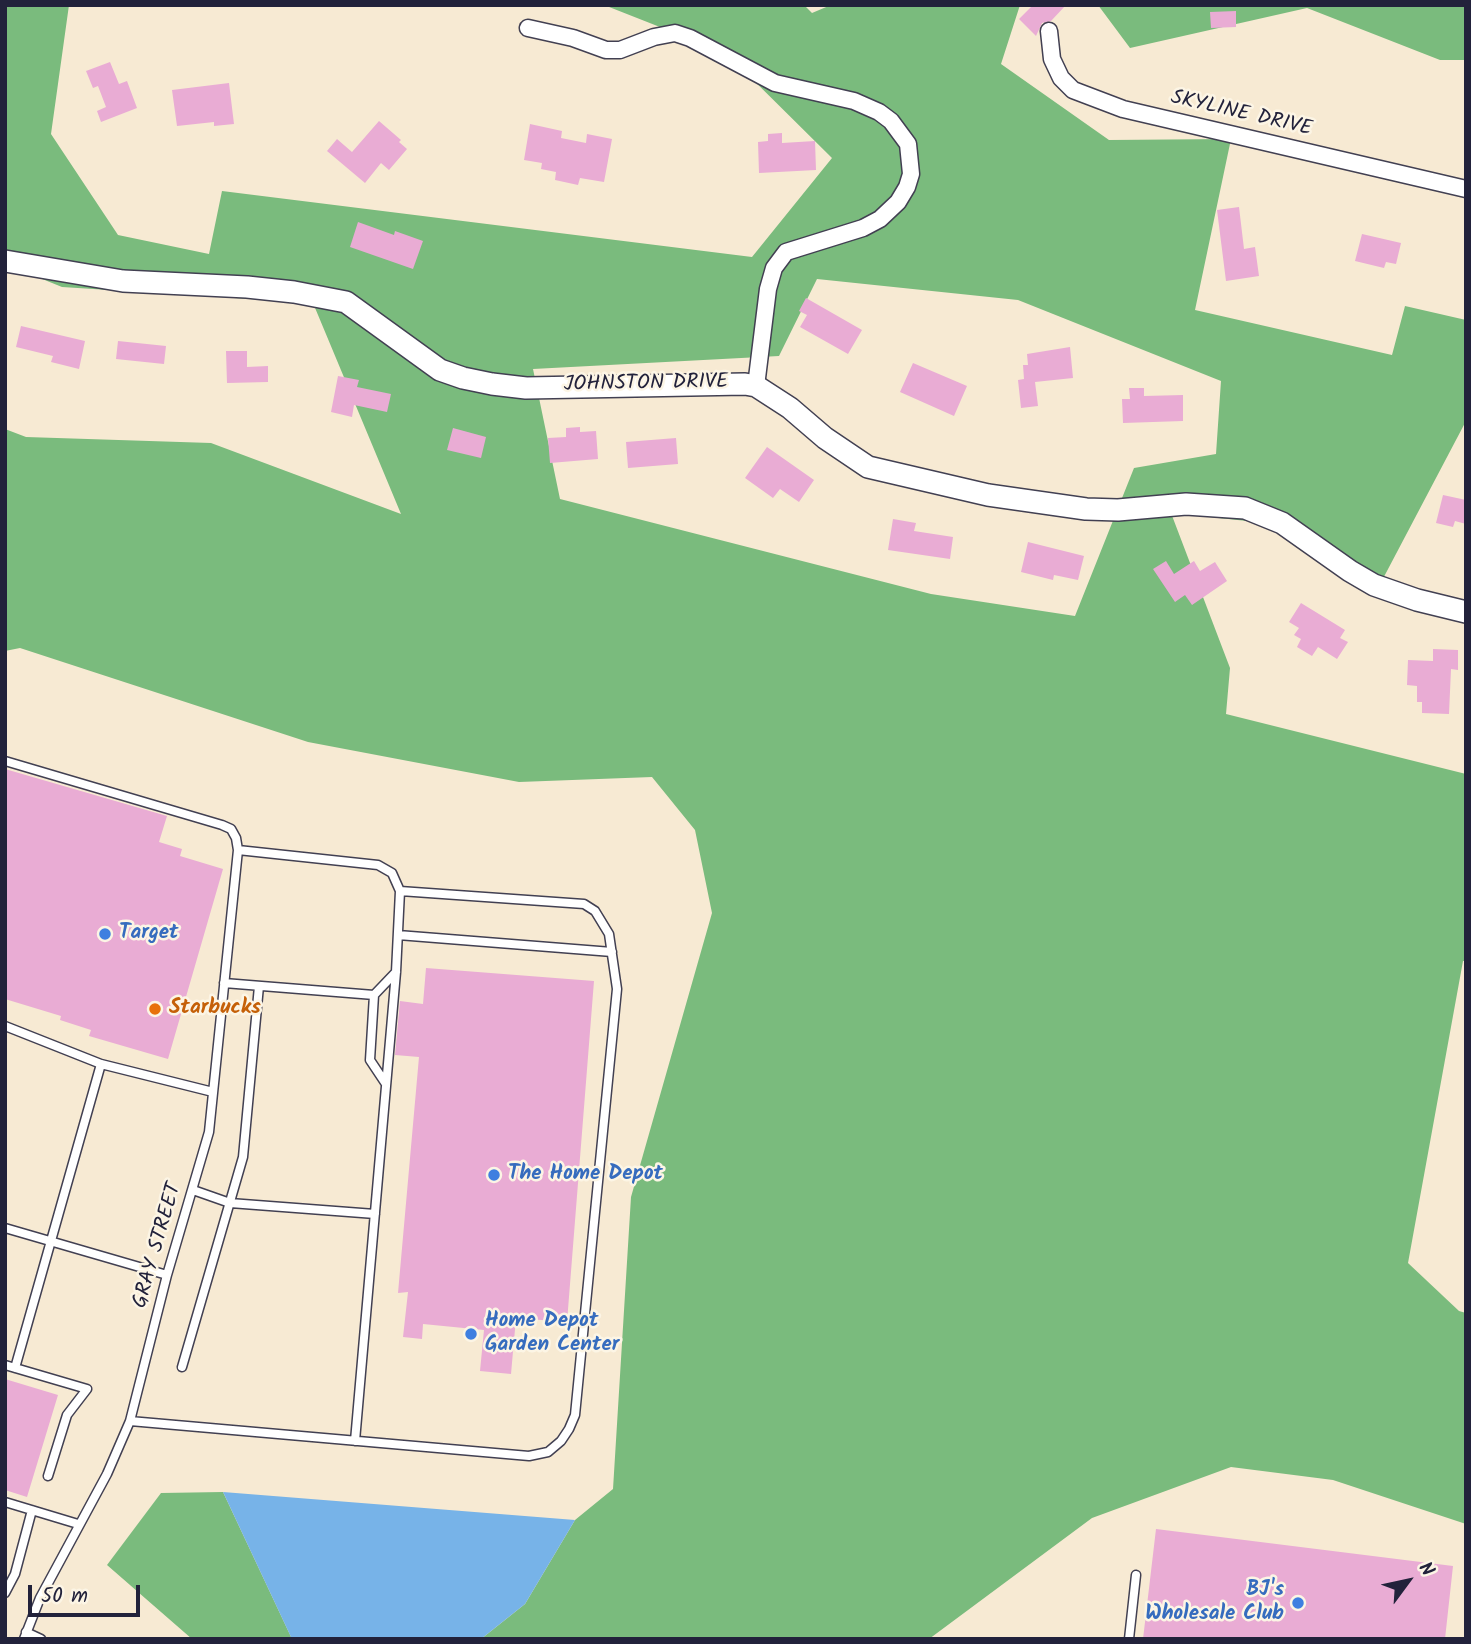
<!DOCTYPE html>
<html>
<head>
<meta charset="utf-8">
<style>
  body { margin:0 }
  #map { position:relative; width:1471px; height:1644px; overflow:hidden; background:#f7ead3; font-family:Kalam,sans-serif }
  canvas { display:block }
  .frame { position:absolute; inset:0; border:7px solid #22223b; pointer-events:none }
  .north { position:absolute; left:1373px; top:1546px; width:70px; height:70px; -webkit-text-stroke:5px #fcf5e5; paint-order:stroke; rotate:57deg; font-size:19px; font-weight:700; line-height:28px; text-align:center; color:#22223b }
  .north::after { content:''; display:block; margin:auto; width:24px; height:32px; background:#22223b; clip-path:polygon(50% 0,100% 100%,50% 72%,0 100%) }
  .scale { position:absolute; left:28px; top:1585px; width:112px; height:32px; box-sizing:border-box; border:4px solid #22223b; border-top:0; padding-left:9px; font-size:21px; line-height:24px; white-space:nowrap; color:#22223b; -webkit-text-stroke:5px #fcf5e5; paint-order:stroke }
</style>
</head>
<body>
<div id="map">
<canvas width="1471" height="1644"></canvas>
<div class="frame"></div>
<div class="north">N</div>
<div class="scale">50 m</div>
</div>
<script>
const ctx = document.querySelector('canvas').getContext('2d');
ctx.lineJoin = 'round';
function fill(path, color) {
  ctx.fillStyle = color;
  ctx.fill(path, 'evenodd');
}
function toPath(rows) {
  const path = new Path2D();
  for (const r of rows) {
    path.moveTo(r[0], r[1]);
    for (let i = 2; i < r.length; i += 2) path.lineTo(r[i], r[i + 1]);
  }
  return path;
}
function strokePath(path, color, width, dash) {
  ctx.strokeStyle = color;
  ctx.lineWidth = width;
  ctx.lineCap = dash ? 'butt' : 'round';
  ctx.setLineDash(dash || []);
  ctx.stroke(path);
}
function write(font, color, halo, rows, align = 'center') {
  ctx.font = font + ' Kalam,sans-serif';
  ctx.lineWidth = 5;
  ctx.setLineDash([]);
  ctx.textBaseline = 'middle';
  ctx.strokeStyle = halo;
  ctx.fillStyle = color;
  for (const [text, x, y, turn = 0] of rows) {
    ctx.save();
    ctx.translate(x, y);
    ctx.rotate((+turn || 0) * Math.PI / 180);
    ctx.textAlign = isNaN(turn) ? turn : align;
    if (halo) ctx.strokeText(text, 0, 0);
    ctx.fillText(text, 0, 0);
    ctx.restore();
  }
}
fill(toPath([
  [5,5,69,5,51,134,118,235,209,254,222,191,752,257,832,158,726,53,604,5,804,5,812,13,831,5,1020,5,1001,64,1109,140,1231,139,1195,310,1392,355,1405,306,1466,320,1466,421,1377,590,1266,523,1171,513,1230,668,1226,714,1466,774,1466,961,1463,961,1408,1263,1459,1311,1466,1313,1466,1524,1333,1480,1231,1467,1092,1518,929,1639,481,1639,525,1604,575,1520,613,1489,631,1197,712,913,695,830,652,777,519,782,308,742,20,648,5,651,5,429,26,437,211,443,401,514,313,303,62,287,5,264],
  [817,279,1018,300,1221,381,1216,454,1134,468,1075,616,931,594,560,499,533,369,779,356],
  [1098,5,1466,5,1466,60,1440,60,1307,8,1130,48],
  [223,1492,292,1639,192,1639,107,1565,161,1493]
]), '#7abb7d');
fill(toPath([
  [223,1492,575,1520,525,1604,481,1639,291,1637]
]), '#77b3e8');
fill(toPath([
  [1033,5,1066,5,1051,21,1042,23,1036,36,1019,19],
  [1236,11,1236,27,1211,28,1210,12],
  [110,62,119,84,127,81,137,108,101,122,97,111,106,107,98,86,93,88,86,71],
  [229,83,234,124,214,126,214,122,177,126,172,90],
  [379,121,401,140,399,142,407,149,389,170,381,163,365,183,327,151,337,139,352,152],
  [530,124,562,131,561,138,586,143,587,134,612,139,604,182,580,178,578,185,555,180,556,172,541,169,542,163,524,160],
  [782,133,782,143,815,141,816,170,759,173,758,142,768,141,768,134],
  [1239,207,1244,249,1255,247,1259,276,1226,281,1217,210],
  [358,222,394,235,395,231,423,241,413,269,350,247],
  [1362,234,1401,243,1396,264,1386,262,1384,268,1355,261],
  [806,298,862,330,848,354,800,327,807,315,799,311],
  [21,326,85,341,79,369,51,362,53,356,16,347],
  [118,341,166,346,164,364,116,359],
  [1070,347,1073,378,1035,382,1038,406,1021,408,1018,380,1024,379,1023,365,1028,365,1027,354],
  [226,351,247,351,247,367,268,366,268,382,227,383],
  [913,363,967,386,954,416,900,392],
  [338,376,359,380,357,387,391,394,387,412,354,405,352,417,331,412],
  [1129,388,1144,388,1144,396,1183,395,1183,421,1123,423,1122,399,1130,399],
  [580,427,580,432,596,431,598,459,550,463,548,438,566,437,566,428],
  [453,428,486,437,481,458,447,450],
  [676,438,678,464,628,468,626,442],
  [767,447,814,480,799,502,780,489,773,498,745,478],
  [1443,495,1466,500,1466,524,1455,521,1453,527,1436,523],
  [893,519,916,523,914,531,953,537,950,559,888,550],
  [1028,542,1084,556,1078,580,1054,575,1053,580,1021,572],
  [1166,561,1174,574,1194,561,1200,571,1215,562,1227,581,1192,605,1185,595,1175,602,1153,569],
  [1301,603,1345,630,1340,638,1348,642,1337,659,1318,647,1312,656,1297,647,1301,639,1294,635,1299,628,1289,622],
  [1433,649,1458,650,1458,670,1451,669,1449,714,1422,713,1422,702,1417,702,1417,686,1407,685,1408,660,1433,661],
  [5,769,167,816,159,842,182,849,180,856,223,869,168,1059,89,1036,91,1030,60,1020,61,1016,5,999],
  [426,968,594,981,567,1322,516,1318,511,1374,480,1371,484,1330,423,1324,422,1339,403,1337,408,1292,398,1293,419,1057,395,1055,400,1001,423,1004],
  [5,1379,58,1395,27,1497,5,1490],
  [1156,1529,1453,1566,1445,1639,1143,1639]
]), '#e9acd4');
const service = toPath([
  [5,761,222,825,231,829,236,838,238,850,209,1132,167,1275,130,1421,107,1474,40,1598,24,1639],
  [238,850,378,865,392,873,400,891,396,972,355,1441],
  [398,935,612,952],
  [224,983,374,995],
  [5,1026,101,1064,213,1092],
  [386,1084,370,1060,374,995,396,972],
  [193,1190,230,1203,375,1214],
  [5,1228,167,1275],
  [5,1365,87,1389,67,1415,48,1476],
  [182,1367,243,1157,259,986],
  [15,1368,101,1064],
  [130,1421,529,1456,548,1452,561,1441,569,1429,575,1415,617,989,609,934,595,911,584,904,400,891],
  [5,1502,78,1524],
  [5,1593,15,1574,32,1510],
  [26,1632,41,1639],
  [1129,1639,1136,1575]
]);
const minor = toPath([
  [528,28,573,38,606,50,620,50,654,37,675,33,690,38,775,83,854,101,879,112,891,121,908,144,911,174,907,187,898,202,880,219,863,228,786,252,774,268,768,289,756,386],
  [1049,31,1052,59,1061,78,1073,90,1123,109,1466,189]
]);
const tertiary = toPath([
  [5,261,123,281,247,287,294,292,346,302,440,370,463,378,492,384,526,388,745,384,756,386,790,408,825,438,868,467,988,495,1086,509,1118,510,1186,504,1245,508,1282,523,1350,571,1374,585,1417,600,1466,612]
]);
strokePath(service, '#424052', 11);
strokePath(minor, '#424052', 19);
strokePath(tertiary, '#424052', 24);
strokePath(service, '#fff', 8);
strokePath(minor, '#fff', 16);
strokePath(tertiary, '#fff', 21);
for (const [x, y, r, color] of [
  [105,934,7,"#3f7fe0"],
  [155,1009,7,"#e8710a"],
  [494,1175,7,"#3f7fe0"],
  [471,1334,7,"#3f7fe0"],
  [1298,1603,7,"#3f7fe0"]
]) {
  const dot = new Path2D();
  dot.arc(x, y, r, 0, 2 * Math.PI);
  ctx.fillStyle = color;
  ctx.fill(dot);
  strokePath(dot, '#fcf5e5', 2.5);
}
write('21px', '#22223b', '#fcf5e5', [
  ["SKYLINE DRIVE",1241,115,13],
  ["JOHNSTON DRIVE",646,385,-1],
  ["GRAY STREET",159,1246,-74]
]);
write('bold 21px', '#366cbe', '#fcf5e5', [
  ["Target",119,934],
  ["The Home Depot",508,1175],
  ["Home Depot",485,1322],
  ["Garden Center",485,1346],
  ["BJ's",1284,1591,"right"],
  ["Wholesale Club",1284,1615,"right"]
], 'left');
write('bold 21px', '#c56008', '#fcf5e5', [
  ["Starbucks",169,1009]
], 'left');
</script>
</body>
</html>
